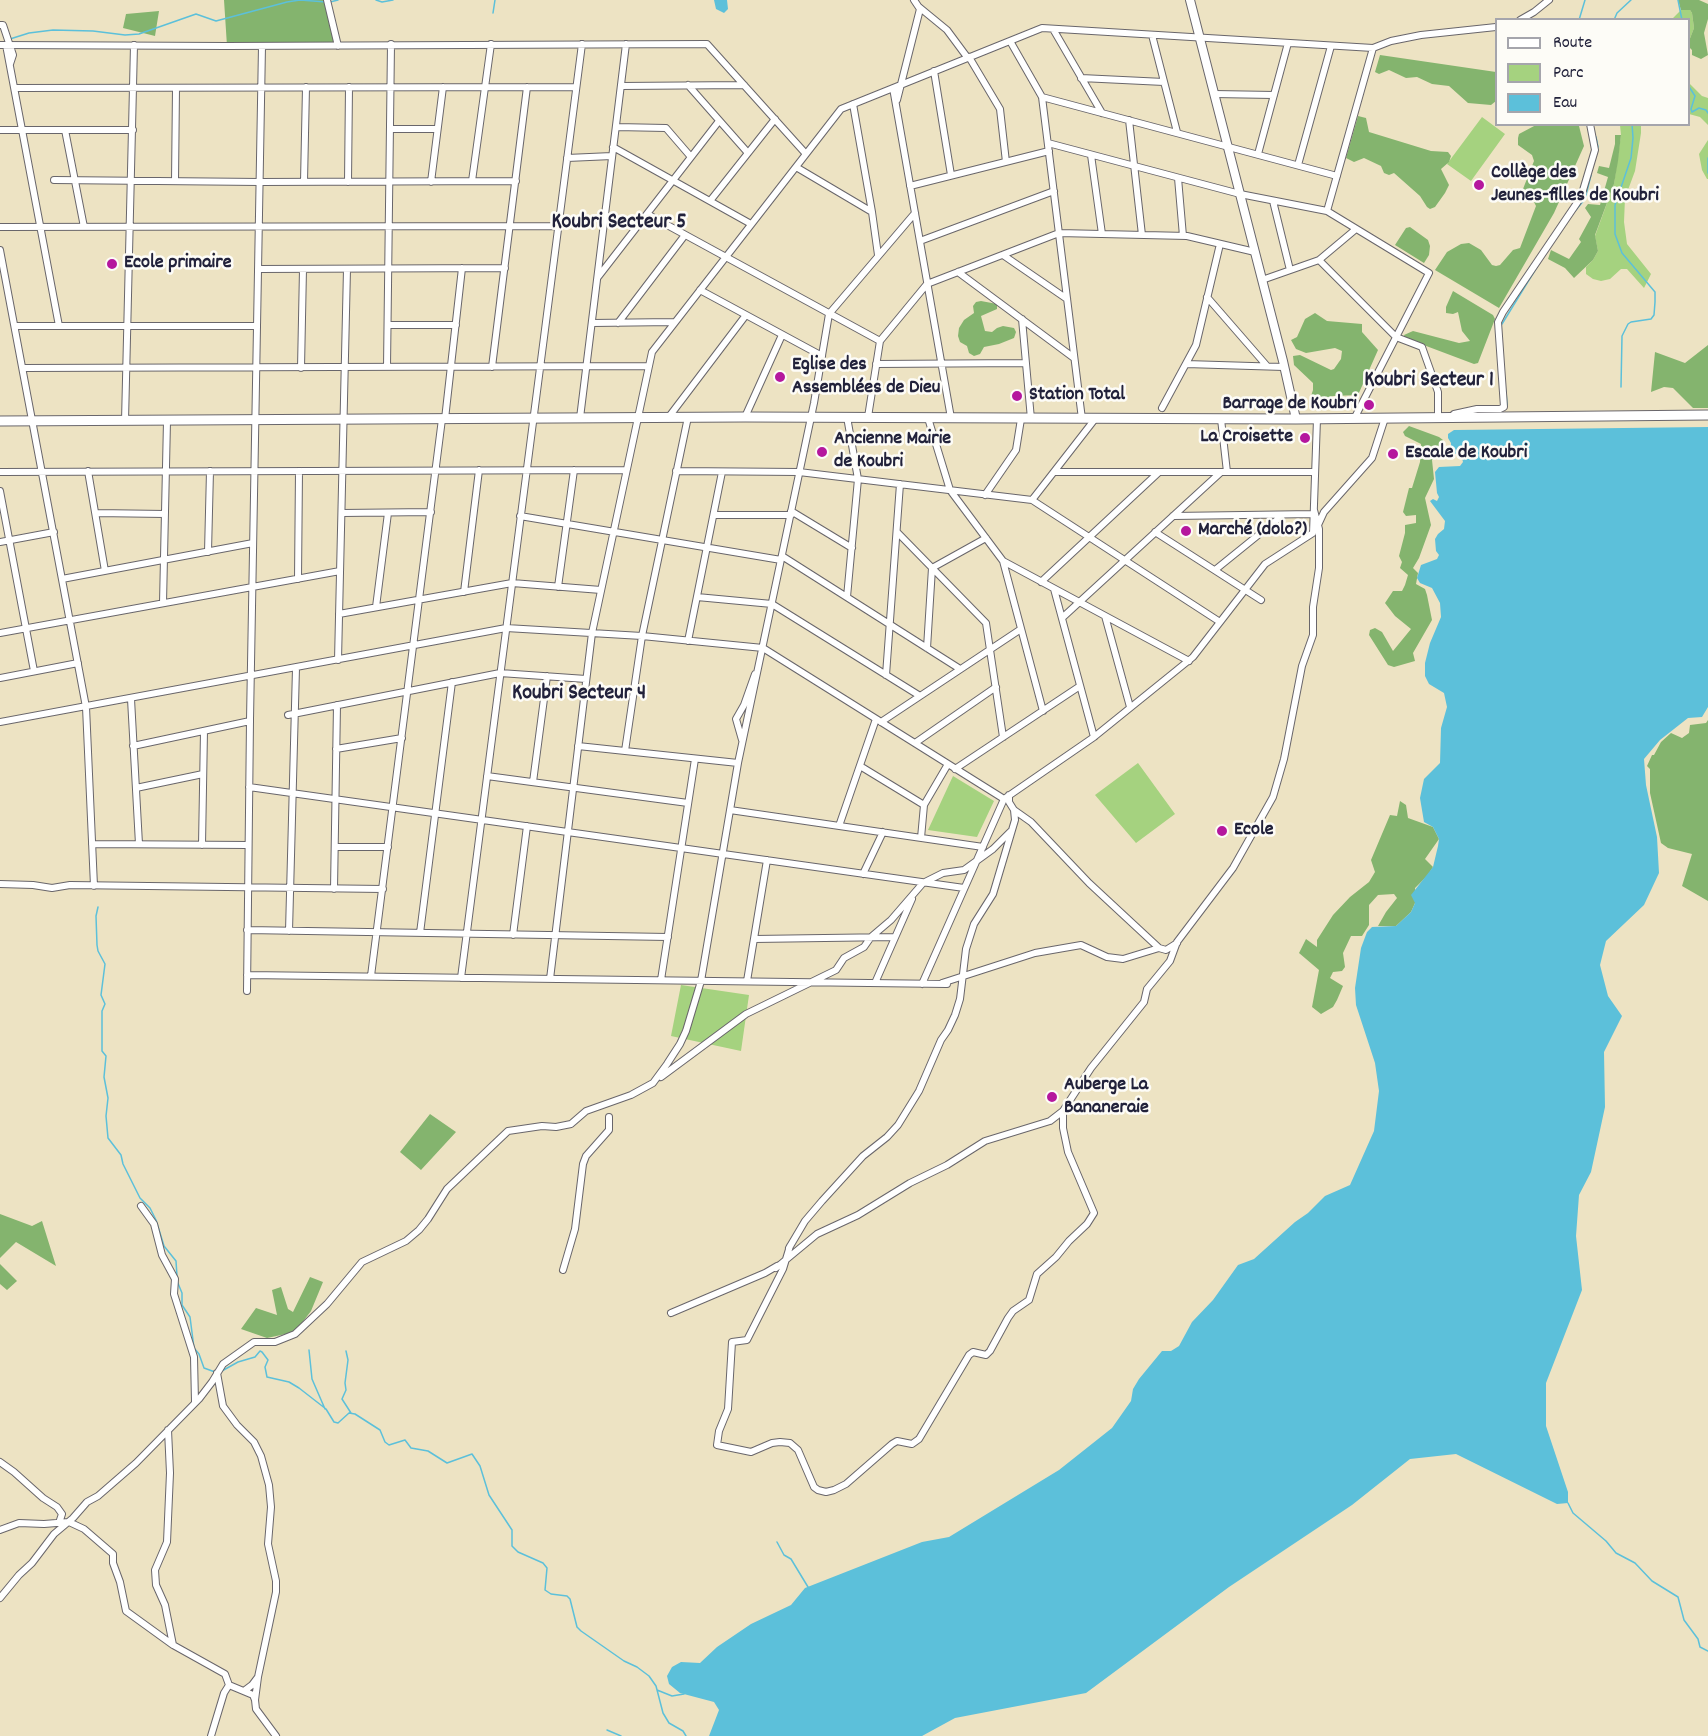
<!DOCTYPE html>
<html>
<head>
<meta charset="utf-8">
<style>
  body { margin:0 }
  #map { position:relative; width:1708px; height:1736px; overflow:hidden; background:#ede3c3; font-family:Dekko,sans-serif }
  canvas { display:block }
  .legend { position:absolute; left:1495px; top:18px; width:195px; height:108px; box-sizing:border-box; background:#fdfcf7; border:2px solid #a5a5ac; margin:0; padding:8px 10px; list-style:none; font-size:18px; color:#22223b }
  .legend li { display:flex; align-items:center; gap:12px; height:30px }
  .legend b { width:30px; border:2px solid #a5a5ac }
</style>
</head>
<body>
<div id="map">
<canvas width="1708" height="1736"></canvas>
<ul class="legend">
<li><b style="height:8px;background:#fff"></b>Route</li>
<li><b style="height:16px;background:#a5d27f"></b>Parc</li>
<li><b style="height:16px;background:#5cc0da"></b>Eau</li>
</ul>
</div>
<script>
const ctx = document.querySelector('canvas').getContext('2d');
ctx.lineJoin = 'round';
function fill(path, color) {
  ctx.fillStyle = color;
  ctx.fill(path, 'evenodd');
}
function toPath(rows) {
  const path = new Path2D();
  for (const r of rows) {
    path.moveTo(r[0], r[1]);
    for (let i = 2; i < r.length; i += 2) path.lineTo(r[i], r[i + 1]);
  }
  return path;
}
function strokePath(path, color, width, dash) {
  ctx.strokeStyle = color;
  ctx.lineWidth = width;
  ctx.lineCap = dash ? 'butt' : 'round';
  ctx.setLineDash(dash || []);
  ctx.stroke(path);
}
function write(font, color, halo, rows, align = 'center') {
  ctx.font = font + ' Dekko,sans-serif';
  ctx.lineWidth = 5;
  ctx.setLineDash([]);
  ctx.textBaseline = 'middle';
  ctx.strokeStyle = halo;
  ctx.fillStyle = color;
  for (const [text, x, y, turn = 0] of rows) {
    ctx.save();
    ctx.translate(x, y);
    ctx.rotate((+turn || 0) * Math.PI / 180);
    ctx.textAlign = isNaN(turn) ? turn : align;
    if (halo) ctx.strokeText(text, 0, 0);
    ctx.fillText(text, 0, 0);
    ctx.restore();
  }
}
fill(toPath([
  [1681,10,1690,10,1692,13,1694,28,1689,41,1688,20,1671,20],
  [1688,82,1702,96,1708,98,1708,125,1700,117,1689,114],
  [1482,117,1505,134,1471,181,1447,164],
  [1620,125,1641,125,1641,133,1635,171,1625,198,1624,222,1627,244,1651,274,1644,288,1627,269,1621,269,1610,279,1601,281,1593,279,1586,274,1586,267,1593,260,1598,251,1595,236,1614,184,1621,135],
  [1708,140,1708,179,1707,179,1702,170,1699,154],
  [1138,763,1175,814,1136,843,1095,795],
  [953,776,994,801,977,837,928,830],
  [681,985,749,995,741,1051,671,1036]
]), '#a5d27f');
fill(toPath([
  [224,0,327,0,338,46,227,46],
  [1678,0,1699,0,1708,4,1708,19,1704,33,1708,55,1701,59,1692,55,1692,50,1689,47,1689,41,1694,28,1692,13,1690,10,1681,10],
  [159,11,155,36,123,28,126,14],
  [1380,55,1496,72,1496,101,1491,105,1468,103,1449,86,1432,84,1417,77,1406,78,1389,70,1379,74,1375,72],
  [1358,116,1366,118,1369,132,1431,151,1448,152,1451,156,1449,162,1441,169,1449,185,1445,193,1435,207,1430,209,1427,207,1420,196,1394,173,1389,175,1384,173,1381,166,1364,158,1354,162,1346,158],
  [1536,125,1579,126,1584,146,1554,213,1499,308,1435,270,1447,252,1461,244,1469,243,1481,250,1492,265,1496,266,1500,265,1513,250,1520,248,1536,206,1534,202,1521,194,1534,161,1532,155,1518,145,1518,138,1519,134],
  [1615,135,1621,135,1618,161,1614,184,1595,235,1598,251,1593,260,1574,278,1565,268,1548,259,1551,250,1569,259,1581,242,1579,239,1591,217,1585,208,1588,204,1600,205,1608,177,1597,173,1599,166,1609,168,1615,144],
  [1410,227,1428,240,1430,246,1429,255,1424,263,1395,245,1406,228],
  [1453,291,1493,315,1495,319,1478,363,1474,364,1405,338,1404,335,1413,331,1459,343,1470,341,1462,331,1458,312,1453,314,1446,313,1446,307],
  [981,301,997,304,997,309,981,316,985,331,992,332,997,328,1003,326,1014,328,1016,332,1014,338,999,344,984,347,980,354,974,356,969,353,967,346,960,342,958,336,959,328,964,320,974,313,973,306,976,302],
  [1315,313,1327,321,1362,324,1362,332,1378,350,1358,395,1333,396,1318,402,1310,399,1313,390,1313,383,1294,365,1293,356,1300,355,1331,370,1334,369,1341,359,1342,351,1335,348,1306,353,1296,349,1291,340,1297,337,1305,319],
  [1708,345,1708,408,1693,408,1673,388,1664,387,1651,392,1655,352,1685,363],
  [1409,426,1439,437,1443,440,1444,452,1432,460,1434,479,1425,498,1431,525,1419,558,1413,568,1418,573,1416,584,1425,589,1427,595,1432,620,1413,653,1415,661,1394,667,1388,665,1369,635,1370,630,1375,628,1382,632,1393,651,1411,629,1395,616,1385,603,1393,591,1402,591,1405,585,1408,575,1400,568,1402,562,1399,556,1405,533,1405,525,1416,523,1416,515,1406,516,1403,512,1409,488,1412,488,1420,462,1421,444,1405,436,1403,432],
  [1708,720,1708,901,1682,886,1692,854,1668,848,1661,843,1650,793,1650,769,1647,766,1652,755,1654,755,1661,742,1671,733,1682,738,1689,733,1690,725,1706,723],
  [1400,801,1406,805,1408,818,1433,827,1439,839,1425,859,1433,867,1428,875,1415,888,1415,903,1411,912,1396,926,1378,926,1386,912,1397,898,1394,894,1378,895,1369,905,1369,925,1362,936,1351,936,1343,953,1345,967,1342,971,1333,972,1330,978,1343,986,1337,1000,1333,1007,1321,1014,1312,1007,1319,970,1299,953,1306,939,1317,947,1317,940,1333,915,1350,897,1369,882,1375,872,1371,860,1390,815,1397,816],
  [430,1114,456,1132,421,1170,400,1152],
  [0,1214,32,1226,42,1221,56,1266,16,1242,0,1258],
  [0,1264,17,1281,7,1290,0,1284],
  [310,1277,323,1282,311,1311,295,1332,267,1338,241,1329,256,1308,277,1315,272,1290,281,1287,288,1309,293,1312]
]), '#84b46e');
fill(toPath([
  [714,0,727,0,728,9,724,13,716,9],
  [1708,427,1708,707,1702,717,1688,718,1660,740,1644,759,1646,785,1657,837,1659,873,1644,905,1606,941,1600,965,1608,996,1622,1016,1604,1052,1605,1107,1591,1172,1579,1195,1576,1236,1582,1290,1546,1383,1546,1426,1568,1492,1568,1503,1557,1504,1456,1454,1410,1459,1352,1505,1229,1587,1086,1693,955,1718,922,1736,709,1736,719,1710,714,1702,680,1693,669,1684,667,1676,672,1667,681,1662,700,1663,717,1647,751,1624,791,1605,805,1588,922,1542,949,1537,1059,1470,1112,1428,1131,1401,1133,1389,1139,1379,1162,1351,1171,1351,1179,1346,1192,1322,1213,1300,1238,1265,1254,1259,1295,1222,1308,1213,1325,1196,1350,1185,1374,1131,1379,1091,1375,1063,1356,1005,1355,988,1361,948,1367,932,1372,927,1396,926,1411,912,1415,903,1411,895,1433,867,1438,846,1439,839,1433,827,1424,822,1420,798,1424,779,1440,763,1441,728,1447,707,1444,693,1429,684,1425,676,1425,663,1430,643,1441,617,1440,603,1432,588,1420,583,1417,578,1421,565,1437,559,1439,555,1436,551,1435,539,1438,534,1444,529,1445,521,1430,501,1433,499,1437,501,1439,497,1437,493,1435,472,1439,467,1460,466,1463,462,1462,458,1451,451,1451,443,1448,438,1448,434,1454,430]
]), '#5cc0da');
strokePath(toPath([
  [376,0,382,2,393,0],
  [1678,0,1682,20],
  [330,2,338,0],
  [493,13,495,0],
  [1579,20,1585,0],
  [1614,20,1617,13,1631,0],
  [10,39,29,33,53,30,93,31,125,35,139,34,196,14,216,21,287,2,300,0,326,2],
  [1688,85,1695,96,1691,109,1692,112,1699,108,1706,110,1708,113],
  [1596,137,1598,147],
  [1708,158,1708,173],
  [1575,211,1585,199,1591,175],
  [1502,324,1540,262],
  [1621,387,1622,336,1628,324,1631,322,1651,319,1654,315,1655,302,1655,292,1622,253,1615,234,1615,205,1631,158,1633,138,1632,124],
  [1506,391,1507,405],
  [98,907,96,916,97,945,98,951,105,964,101,995,105,1004,102,1011,102,1051,106,1056,104,1077,108,1098,106,1116,108,1138,121,1155,123,1164,140,1198,150,1208,156,1220,164,1246,176,1261,177,1276],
  [177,1281,182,1293,182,1305,190,1317,194,1348,199,1354,204,1368,215,1372],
  [309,1350,312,1379,325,1409],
  [346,1351,348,1360,345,1383,346,1390,342,1399,351,1413],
  [220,1372,238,1362,255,1357,260,1351,262,1352,268,1360,265,1367,267,1377,289,1382,299,1388,326,1409,334,1422,338,1423,349,1413,355,1414,380,1430,385,1442,389,1445,405,1440,411,1448,428,1451,447,1463,472,1454,480,1466,489,1495,512,1530,512,1546,518,1552,543,1563,547,1568,545,1590,551,1594,567,1596,570,1599,577,1627,581,1631,624,1661,637,1667,649,1676,656,1686,663,1713,669,1723,683,1731,686,1736],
  [1568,1503,1573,1513,1606,1541,1616,1553,1635,1563,1652,1581,1678,1597,1684,1620,1698,1639,1700,1647,1708,1651],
  [777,1542,784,1555,791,1559,808,1587],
  [657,1690,672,1696,684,1694],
  [607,1730,621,1736]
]), '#5cc0da', 1.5);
const minor = toPath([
  [327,0,338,46],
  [919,7,947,30,967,57],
  [1520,20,1534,12,1549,0],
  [0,25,3,25,13,55,10,64],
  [1053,29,1102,113],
  [1152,35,1177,132],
  [1010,41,1042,97,1082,419],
  [0,45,227,46,707,44,806,154],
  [6,45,59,326],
  [969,57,1000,109,1006,162],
  [934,71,951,175],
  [1081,78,1164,82],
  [688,85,748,153],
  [621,86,744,85],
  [15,88,576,87],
  [893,88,951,418],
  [1214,94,1274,95],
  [1042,97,1337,176],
  [897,100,920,9,914,0],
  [853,104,872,212],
  [1129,120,1142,235],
  [616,127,666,128,691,157],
  [390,129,437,129],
  [0,130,133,130],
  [65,130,84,227],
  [1048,143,1240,194,1327,211,1429,273,1354,419],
  [613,147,751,224],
  [1258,154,1288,43],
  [1091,155,1102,234],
  [567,158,612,156],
  [1298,165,1331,46],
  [796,167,872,212,878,255],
  [1178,178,1183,236],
  [54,180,260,182,516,181],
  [175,181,176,88],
  [472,181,491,44],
  [304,182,306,87],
  [348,182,349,87],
  [431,182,443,87],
  [910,186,1049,151],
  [710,201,775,119],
  [1273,201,1290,270],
  [1327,211,1373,48],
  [647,214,880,341],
  [0,227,558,226],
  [920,241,1054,191],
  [0,250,86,707,94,886],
  [1003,255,1067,299],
  [1319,260,1396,337,1422,347,1438,392,1438,418],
  [258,269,505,268],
  [958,272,1074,358],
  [598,277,719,121],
  [1262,280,1319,260,1356,229],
  [700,290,822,356],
  [1207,297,1267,366],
  [1022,319,1031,419],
  [592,323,674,322],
  [618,323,685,235],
  [388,325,456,325],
  [15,326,256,326],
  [876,364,1026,363],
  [1186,364,1284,367],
  [387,367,391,44],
  [492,367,527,87],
  [23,368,648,366],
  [301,368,303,269],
  [1162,408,1196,345,1220,244],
  [1454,414,1477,409,1500,409,1504,407,1498,322,1503,312,1581,197,1595,150,1590,124],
  [745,417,782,335],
  [847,417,858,479,847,597],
  [868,417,880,341,927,284,1059,233,1187,236,1255,252],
  [580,418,626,44],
  [668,418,746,315],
  [928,418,950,490,1003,561,1043,711],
  [445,419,462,268],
  [1221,419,1227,472],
  [125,421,134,45],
  [88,471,105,571],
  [676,471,799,472,1032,500,1220,622],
  [0,472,626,470],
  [1054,472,1315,472],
  [0,491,34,671],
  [985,495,1016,450,1021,419],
  [1032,500,1095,419],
  [791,511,852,548],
  [96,513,165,514],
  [342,513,431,512],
  [714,515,791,515],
  [520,516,781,560],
  [1173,516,1314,514],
  [1318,525,1324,512,1372,458,1385,418],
  [897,532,986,623,1003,737],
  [1155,532,1261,600],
  [0,542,54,532],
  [208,552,210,471],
  [782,556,960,669],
  [1003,561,1189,661],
  [1215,570,1283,515],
  [62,579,253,543],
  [298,579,299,471],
  [1041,582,1158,473],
  [558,587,574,470],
  [1054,589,1094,737],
  [464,592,479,470],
  [697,597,772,604,920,696],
  [163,603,167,421],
  [376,607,388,513],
  [339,614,512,583,601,590],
  [1105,616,1130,707],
  [1062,618,1220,473],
  [0,633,340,571],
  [688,641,722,472],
  [927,648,932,568,986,538],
  [338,660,347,269],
  [886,675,900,484],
  [0,678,78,663],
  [131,699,139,844],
  [288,715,500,673,586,679],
  [0,722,506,628,642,636,763,648,1004,799],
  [881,722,1021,629],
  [742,740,736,719,744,705,755,674],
  [915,743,996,687],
  [133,746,250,721],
  [578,746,738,763],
  [336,749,402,738],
  [625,751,642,636,688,417],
  [860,766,924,805],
  [955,769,1080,686],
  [487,776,688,803],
  [533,782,547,676],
  [249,787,964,888],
  [136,788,203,774],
  [730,810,983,847],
  [1014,810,1031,822,1089,883,1159,948,1166,950,1177,943],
  [839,826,876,719],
  [921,838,924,805,948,764],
  [92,844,248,845],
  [202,845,204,731],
  [335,847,388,847],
  [863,874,883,832],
  [0,884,33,885,52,888,70,885,383,889],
  [334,889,337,705],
  [247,930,668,937],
  [289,931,296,668],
  [420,933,452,682],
  [513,935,527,826],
  [754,939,895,937],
  [247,975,947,984],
  [371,976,442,419],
  [461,978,582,44],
  [550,979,592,633,652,352,841,109,1042,28,1373,48,1391,41,1421,35,1496,27],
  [661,980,695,759],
  [747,981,767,860],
  [875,983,912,899],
  [942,983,1035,953,1081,945,1107,957,1123,959,1159,948],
  [922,984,1004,799,1094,737,1193,657,1265,564,1313,533,1317,419],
  [247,991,250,721,262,46],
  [661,1077,746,1014,836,970,844,958,864,947,871,937,891,920,923,883,943,873,964,870,993,849,1010,832],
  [141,1206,154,1224,162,1255,175,1279,174,1294,194,1357,195,1402],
  [790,1246,783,1269,747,1340,732,1342,728,1409,719,1431,717,1445,751,1452,772,1443,780,1442,790,1443,798,1450,814,1487,818,1490,826,1492,834,1490,846,1484,892,1444,897,1441,912,1444,919,1439,969,1355,973,1352,986,1355,990,1351,1008,1318,1013,1311,1029,1300,1037,1274,1056,1257,1069,1241,1087,1224,1094,1213,1068,1152,1063,1128,1063,1111],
  [789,1248,805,1221,822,1201,863,1156,887,1137,898,1125,919,1091,941,1040,948,1030,955,1015,960,999,966,949,974,924,993,894,996,884,1015,820,1014,810,1009,802,1009,795],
  [776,1268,817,1234,858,1215,910,1183,947,1165,985,1141,1050,1121,1063,1111,1091,1068,1144,1002,1147,989,1170,961,1177,942,1233,868,1273,797,1284,759,1302,666,1313,635,1313,607,1319,568,1319,529,1314,510],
  [563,1270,575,1229,583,1164,586,1156,609,1130,609,1117],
  [671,1313,765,1273,777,1266],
  [217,1373,223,1406,237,1425,254,1442,261,1456,269,1485,271,1507,268,1544,276,1581,276,1592,258,1677,252,1685,244,1691],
  [168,1430,170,1473,167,1542,155,1570,156,1585,165,1605,173,1645,225,1674,229,1685,253,1695,255,1700],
  [0,1462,14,1472,43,1498,57,1507,62,1514,59,1523],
  [0,1530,19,1523,44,1524,69,1522,84,1529,113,1554,113,1563,120,1582,126,1611,173,1645],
  [0,1598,19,1575,32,1563,54,1534,73,1518,87,1502,98,1496,136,1463,199,1399,212,1382,223,1364,254,1342,275,1342,295,1334,327,1304,362,1262,406,1241,419,1230,428,1219,447,1189,508,1131,542,1126,556,1127,571,1124,586,1111,631,1095,653,1083,667,1064,680,1044,686,1031,701,981,738,763,814,403,829,314,915,213],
  [258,1677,255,1700,256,1709,276,1736],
  [211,1736,224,1693,229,1685]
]);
const major = toPath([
  [1190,0,1283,361,1296,419]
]);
const highway = toPath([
  [0,421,745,417,1296,419,1708,415]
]);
strokePath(minor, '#69666b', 8);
strokePath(major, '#69666b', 10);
strokePath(highway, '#69666b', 11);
strokePath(minor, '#fff', 6);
strokePath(major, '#fff', 8);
strokePath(highway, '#fff', 9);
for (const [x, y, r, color] of [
  [1479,185,6,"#b5179e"],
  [112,264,6,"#b5179e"],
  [780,377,6,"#b5179e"],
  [1017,396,6,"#b5179e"],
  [1369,405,6,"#b5179e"],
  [1305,438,6,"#b5179e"],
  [822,452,6,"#b5179e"],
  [1393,454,6,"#b5179e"],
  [1186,531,6,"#b5179e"],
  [1222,831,6,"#b5179e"],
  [1052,1097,6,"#b5179e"]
]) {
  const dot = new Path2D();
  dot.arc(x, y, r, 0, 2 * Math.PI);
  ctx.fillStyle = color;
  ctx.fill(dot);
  strokePath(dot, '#fdfcf7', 2);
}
write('bold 20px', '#22223b', '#fdfcf7', [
  ["Collège des",1491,174],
  ["Jeunes-filles de Koubri",1491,197],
  ["Ecole primaire",124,264],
  ["Eglise des",792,366],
  ["Assemblées de Dieu",792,389],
  ["Station Total",1029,396],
  ["Barrage de Koubri",1357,405,"right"],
  ["La Croisette",1293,438,"right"],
  ["Ancienne Mairie",834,440],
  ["de Koubri",834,463],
  ["Escale de Koubri",1405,454],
  ["Marché (dolo?)",1198,531],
  ["Ecole",1234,831],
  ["Auberge La",1064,1086],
  ["Bananeraie",1064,1109]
], 'left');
write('bold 22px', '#22223b', '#fdfcf7', [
  ["Koubri Secteur 5",619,224],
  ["Koubri Secteur 1",1429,382],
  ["Koubri Secteur 4",579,695]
]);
</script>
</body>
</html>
